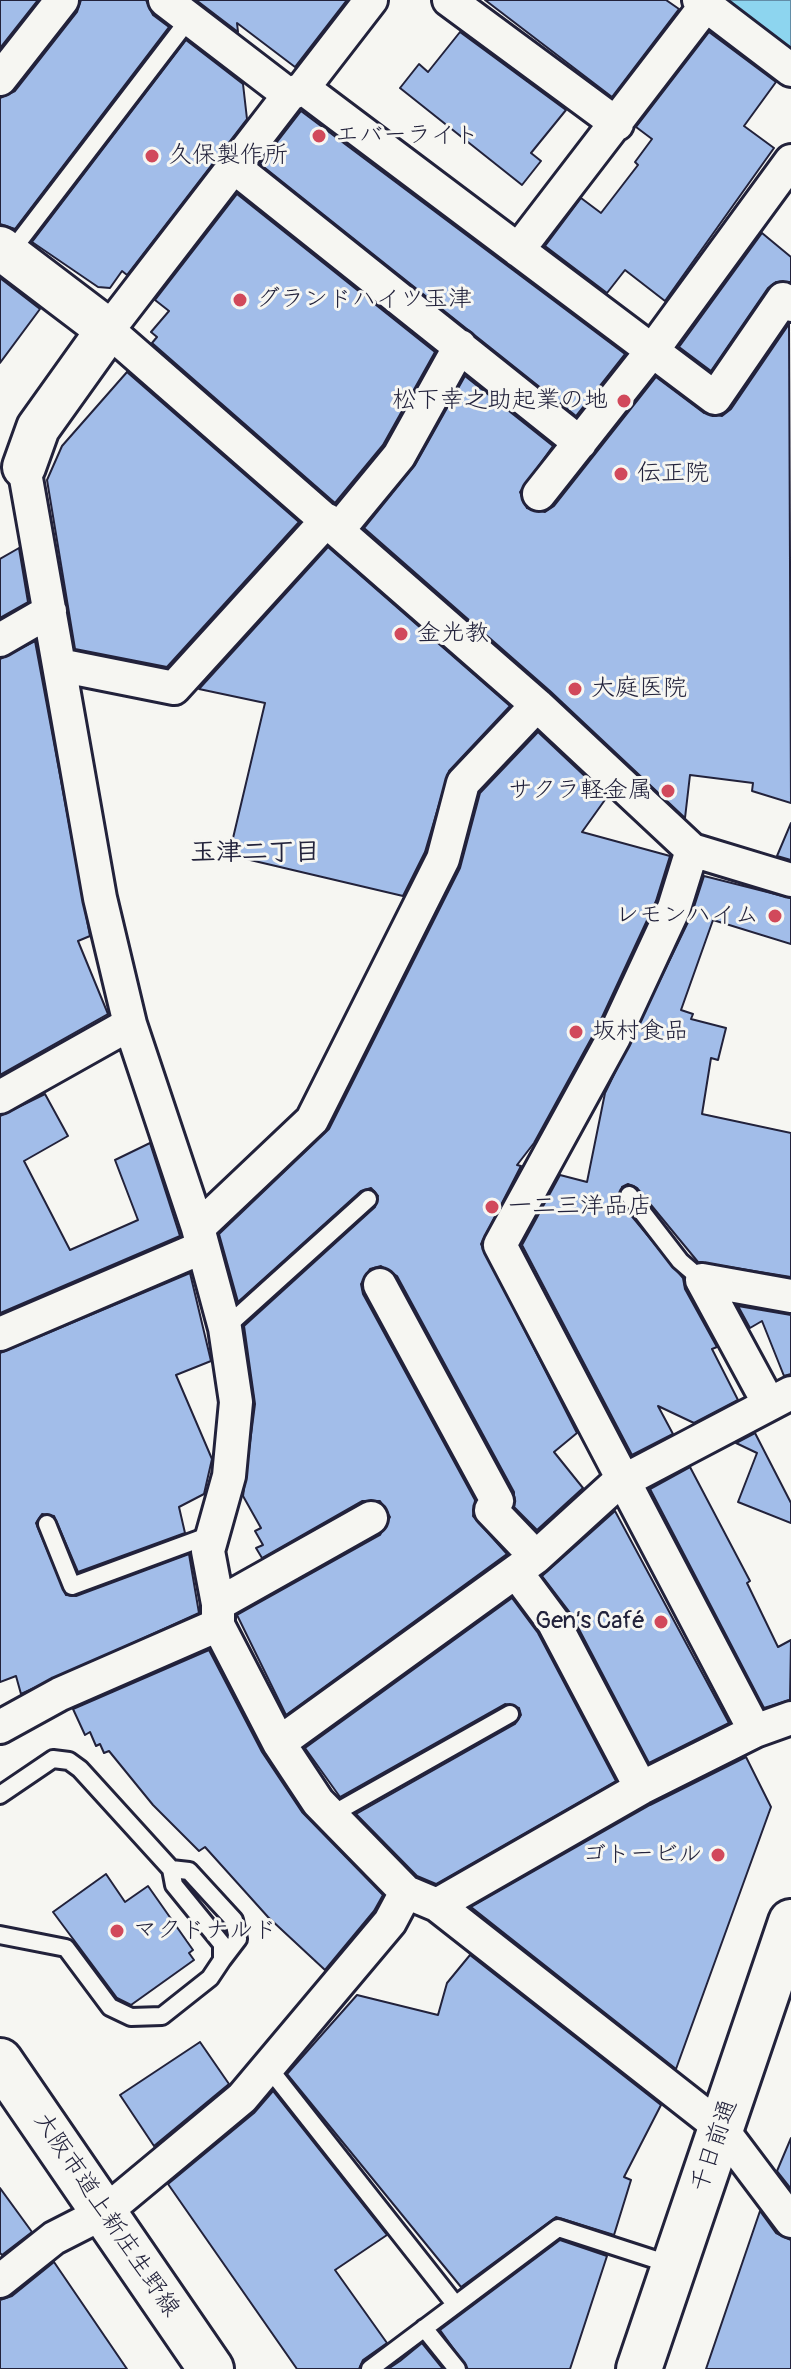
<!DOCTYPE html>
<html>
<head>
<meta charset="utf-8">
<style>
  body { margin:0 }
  canvas { display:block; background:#f6f6f2 }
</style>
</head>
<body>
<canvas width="791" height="2369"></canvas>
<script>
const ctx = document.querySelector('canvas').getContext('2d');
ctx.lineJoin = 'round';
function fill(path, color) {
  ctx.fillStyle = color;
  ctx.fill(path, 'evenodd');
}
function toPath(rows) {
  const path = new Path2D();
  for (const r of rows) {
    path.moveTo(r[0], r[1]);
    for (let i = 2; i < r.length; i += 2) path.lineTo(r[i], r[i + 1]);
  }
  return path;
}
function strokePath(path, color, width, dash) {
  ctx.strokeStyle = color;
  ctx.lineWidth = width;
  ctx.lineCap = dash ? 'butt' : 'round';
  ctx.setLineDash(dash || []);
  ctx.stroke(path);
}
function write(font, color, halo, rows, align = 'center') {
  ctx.font = font + ' Pangolin,"Klee One",sans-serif';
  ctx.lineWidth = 6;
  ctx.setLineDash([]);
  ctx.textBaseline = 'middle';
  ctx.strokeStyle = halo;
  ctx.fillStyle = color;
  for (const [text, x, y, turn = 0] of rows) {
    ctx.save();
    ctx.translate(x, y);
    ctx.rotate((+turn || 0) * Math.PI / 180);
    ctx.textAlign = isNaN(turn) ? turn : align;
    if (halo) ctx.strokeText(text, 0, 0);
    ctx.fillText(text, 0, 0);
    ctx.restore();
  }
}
const water = toPath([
  [727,0,791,0,791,48,727,0]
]);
fill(water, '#8dd5ef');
strokePath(water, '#628da7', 2);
const building = toPath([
  [0,0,38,0,0,48,0,0],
  [81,0,146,0,153,15,169,27,15,229,0,224,0,98,15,91,77,12,81,0],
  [196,0,347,0,295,67,237,23,238,32,196,0],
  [485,0,666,0,679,9,612,97,485,0],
  [460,32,566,110,531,153,541,161,522,185,400,88,419,64,428,72,460,32],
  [709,32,776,82,744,126,774,148,665,301,625,270,607,293,545,246,581,198,601,213,638,165,635,162,652,139,636,127,709,32],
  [186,40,243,84,247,119,127,275,122,271,110,288,98,287,32,242,186,40],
  [301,111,625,354,576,416,260,164,301,111],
  [237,194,435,352,383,445,335,503,152,343,157,337,151,332,169,311,155,300,237,194],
  [762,233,791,257,791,282,776,282,768,288,711,371,679,347,762,233],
  [0,278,40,309,0,363,0,278],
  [789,324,791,803,752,791,753,783,690,775,685,818,550,691,364,528,415,465,465,376,553,446,520,492,527,508,545,512,554,506,656,377,704,413,722,416,731,409,789,324],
  [127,372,299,522,167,667,75,649,47,480,62,446,127,372],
  [328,547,510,706,449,771,425,852,403,896,229,855,265,703,199,689,328,547],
  [19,548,28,602,0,618,0,559,19,548],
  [35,641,90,936,78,941,108,1014,0,1075,0,659,35,641],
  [538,732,607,797,582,832,670,856,656,901,597,1028,534,1143,517,1165,521,1166,481,1244,577,1433,554,1452,583,1488,537,1530,514,1507,514,1492,397,1276,381,1266,370,1269,361,1284,363,1294,475,1500,473,1516,507,1554,286,1715,237,1615,380,1535,390,1517,380,1501,362,1501,262,1558,256,1548,263,1545,255,1531,261,1528,243,1496,255,1404,244,1326,375,1207,378,1196,371,1188,361,1191,238,1302,219,1234,329,1129,460,868,480,793,538,732],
  [791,823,791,860,777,856,791,823],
  [704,876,791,898,791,944,713,920,681,1010,693,1014,691,1019,726,1028,718,1060,711,1058,702,1114,791,1133,791,1277,698,1262,637,1188,628,1184,622,1187,620,1202,683,1278,685,1289,717,1347,712,1349,738,1400,694,1423,658,1406,673,1434,632,1455,522,1245,560,1175,587,1182,605,1093,691,916,704,876],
  [45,1094,68,1136,24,1161,70,1250,138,1220,115,1160,150,1143,180,1236,0,1313,0,1116,45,1094],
  [190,1273,211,1361,176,1375,212,1459,204,1494,179,1507,185,1533,78,1572,54,1516,42,1514,36,1523,66,1595,76,1596,189,1554,199,1613,21,1694,16,1676,0,1682,0,1353,190,1273],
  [738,1306,791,1315,791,1374,784,1376,762,1321,750,1328,738,1306],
  [755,1433,791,1503,791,1523,738,1502,757,1453,736,1443,755,1433],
  [690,1467,750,1581,747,1583,778,1647,791,1640,790,1700,764,1708,650,1489,690,1467],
  [615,1511,729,1723,649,1763,571,1614,542,1576,615,1511],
  [512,1598,538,1633,616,1781,436,1884,417,1876,356,1814,515,1724,521,1715,519,1708,505,1704,340,1797,305,1748,512,1598],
  [209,1650,262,1752,302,1812,383,1895,374,1911,325,1970,268,1917,205,1847,199,1851,153,1805,109,1751,104,1753,100,1744,96,1746,90,1732,85,1735,73,1709,209,1650],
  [746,1757,771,1807,676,2069,471,1907,650,1805,746,1757],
  [106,1874,125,1902,148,1886,193,1950,189,1953,194,1960,131,2005,117,1998,53,1912,106,1874],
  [470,1955,661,2105,624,2177,631,2180,614,2235,556,2217,461,2287,287,2074,357,1995,438,2015,447,1983,470,1955],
  [200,2042,229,2084,154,2146,120,2095,200,2042],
  [273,2091,387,2235,335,2270,387,2343,363,2360,359,2369,297,2369,168,2184,254,2113,273,2091],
  [791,2138,791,2189,777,2171,791,2138],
  [0,2188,32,2232,2,2255,0,2253,0,2188],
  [760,2211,776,2233,791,2240,791,2369,706,2369,760,2211],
  [560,2240,607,2256,570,2369,468,2369,440,2330,560,2240],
  [54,2262,127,2369,0,2369,0,2300,12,2296,54,2262],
  [422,2343,443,2369,388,2369,400,2361,422,2343]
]);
fill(building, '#a2bde9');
strokePath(building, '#22223b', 2);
const service = toPath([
  [10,253,189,19],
  [629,1195,680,1261,702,1280],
  [225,1328,368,1199],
  [47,1524,72,1586,213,1534],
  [0,1795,53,1759,69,1761,80,1769,171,1869,174,1885,222,1944,222,1960,210,1978,162,2016,131,2017,110,2007,66,1948,0,1935],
  [331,1815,510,1714],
  [171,1869,189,1871,234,1920,238,1939,222,1960],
  [268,2067,455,2304],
  [424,2328,457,2369],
  [370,2369,558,2228,672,2265]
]);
const minor = toPath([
  [165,0,289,95],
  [371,0,303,88,289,95,108,330,537,705,692,850,791,880],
  [449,0,617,124],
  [699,0,791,70],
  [0,79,62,0],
  [303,88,715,398,783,299,791,305],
  [234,167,580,443],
  [518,250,706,5],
  [24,467,100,898,130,1024,198,1228,225,1328,236,1402,229,1476,208,1551,218,1604,218,1625,279,1743,318,1802,406,1892,437,1905,721,2128,791,2221],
  [539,494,652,351,791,161],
  [338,530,399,456,460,346],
  [0,640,50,611],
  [59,665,174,688,327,520],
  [692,850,674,908,614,1037,500,1245,755,1731],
  [0,1097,130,1024],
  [198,1228,312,1120,443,859,463,783,537,705],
  [702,1280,768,1402],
  [702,1280,791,1296],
  [380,1285,497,1501,491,1510,536,1557],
  [0,1334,203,1247],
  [516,1572,554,1623,641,1788],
  [218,1604,371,1518],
  [0,1727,60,1694,218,1625],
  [279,1743,536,1557,614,1486,791,1393],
  [437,1905,641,1788,755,1731,791,1718],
  [0,2281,54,2238,105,2212,242,2098,390,1922,406,1892]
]);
const tertiary = toPath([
  [0,248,108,330,38,428,24,467]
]);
const secondary = toPath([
  [639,2369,791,1922]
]);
const primary = toPath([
  [0,2061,211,2369]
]);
strokePath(service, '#22223b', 22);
strokePath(minor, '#22223b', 38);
strokePath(tertiary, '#22223b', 48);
strokePath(secondary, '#22223b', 50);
strokePath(primary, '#22223b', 50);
strokePath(service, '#f6f6f2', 16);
strokePath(minor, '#f6f6f2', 32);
strokePath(tertiary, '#f6f6f2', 42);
strokePath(secondary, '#f6f6f2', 44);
strokePath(primary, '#f6f6f2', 44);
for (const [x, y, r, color] of [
  [319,136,8,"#d1495b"],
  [152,156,8,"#d1495b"],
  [240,300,8,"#d1495b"],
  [624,401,8,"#d1495b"],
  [621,474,8,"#d1495b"],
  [401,634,8,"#d1495b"],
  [575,689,8,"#d1495b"],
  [668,791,8,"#d1495b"],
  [775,916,8,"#d1495b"],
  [576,1032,8,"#d1495b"],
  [492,1207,8,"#d1495b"],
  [661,1622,8,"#d1495b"],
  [718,1855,8,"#d1495b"],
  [117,1931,8,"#d1495b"]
]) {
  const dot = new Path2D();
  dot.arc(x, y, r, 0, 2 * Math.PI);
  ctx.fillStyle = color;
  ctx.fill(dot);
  strokePath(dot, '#f6f6f2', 3);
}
write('24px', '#22223b', '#f6f6f2', [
  ["エバーライト",335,136],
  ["久保製作所",168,156],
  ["グランドハイツ玉津",256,300],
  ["松下幸之助起業の地",608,401,"right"],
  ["伝正院",637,474],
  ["金光教",417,634],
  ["大庭医院",591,689],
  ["サクラ軽金属",652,791,"right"],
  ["レモンハイム",759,916,"right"],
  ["坂村食品",592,1032],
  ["一二三洋品店",508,1207],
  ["Gen’s Café",645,1622,"right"],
  ["ゴトービル",702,1855,"right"],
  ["マクドナルド",133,1931]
], 'left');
write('24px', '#22223b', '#f6f6f2', [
  ["千日前通",715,2146,-71],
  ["大阪市道上新庄生野線",106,2215,56]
]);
write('bold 26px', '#22223b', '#f6f6f2', [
  ["玉津二丁目",255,853]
]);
</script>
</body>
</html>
